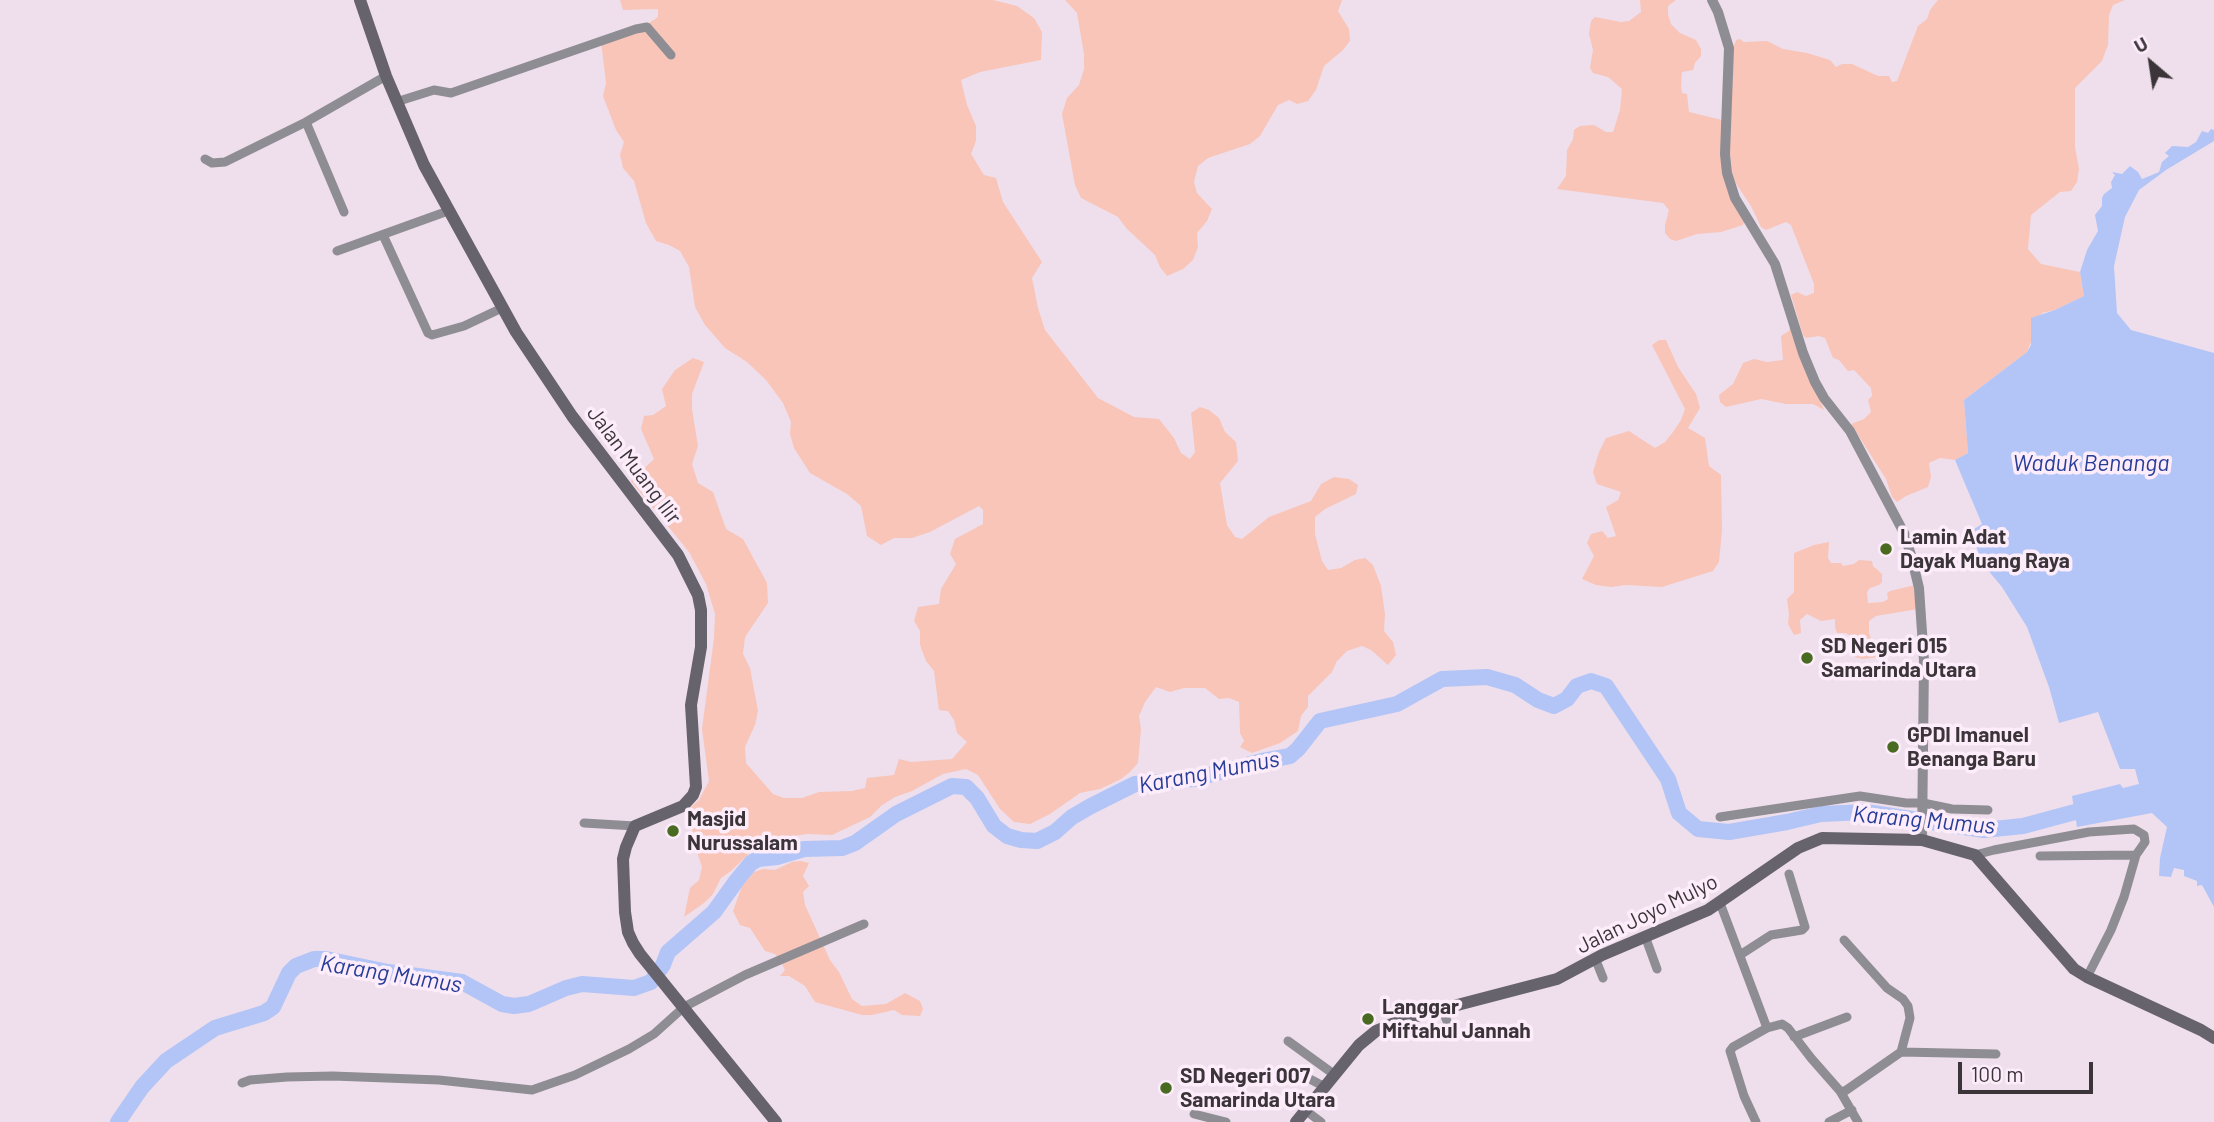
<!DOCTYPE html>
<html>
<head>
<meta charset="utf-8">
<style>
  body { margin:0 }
  #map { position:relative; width:2214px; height:1122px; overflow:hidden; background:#efdfec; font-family:Barlow,sans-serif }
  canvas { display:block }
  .north { position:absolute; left:2116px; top:28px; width:70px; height:70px; -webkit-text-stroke:5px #fdecfa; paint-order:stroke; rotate:331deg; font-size:19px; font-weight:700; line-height:28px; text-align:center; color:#3b353a }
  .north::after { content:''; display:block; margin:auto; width:24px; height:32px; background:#3b353a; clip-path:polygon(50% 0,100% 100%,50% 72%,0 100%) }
  .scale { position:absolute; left:1958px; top:1062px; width:135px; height:32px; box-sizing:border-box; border:4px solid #3b353a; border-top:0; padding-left:9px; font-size:21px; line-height:24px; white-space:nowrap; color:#3b353a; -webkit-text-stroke:5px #fdecfa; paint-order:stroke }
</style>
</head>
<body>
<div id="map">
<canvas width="2214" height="1122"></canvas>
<div class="north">U</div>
<div class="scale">100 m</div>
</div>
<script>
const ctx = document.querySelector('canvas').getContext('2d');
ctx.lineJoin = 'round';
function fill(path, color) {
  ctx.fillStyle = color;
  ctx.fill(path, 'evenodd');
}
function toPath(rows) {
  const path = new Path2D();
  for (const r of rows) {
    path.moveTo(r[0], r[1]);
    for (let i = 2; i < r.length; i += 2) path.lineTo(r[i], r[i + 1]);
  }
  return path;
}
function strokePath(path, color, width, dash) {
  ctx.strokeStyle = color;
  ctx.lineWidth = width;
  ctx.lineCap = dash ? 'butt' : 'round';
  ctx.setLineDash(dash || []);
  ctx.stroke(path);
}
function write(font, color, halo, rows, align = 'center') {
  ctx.font = font + ' Barlow,sans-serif';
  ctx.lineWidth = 7;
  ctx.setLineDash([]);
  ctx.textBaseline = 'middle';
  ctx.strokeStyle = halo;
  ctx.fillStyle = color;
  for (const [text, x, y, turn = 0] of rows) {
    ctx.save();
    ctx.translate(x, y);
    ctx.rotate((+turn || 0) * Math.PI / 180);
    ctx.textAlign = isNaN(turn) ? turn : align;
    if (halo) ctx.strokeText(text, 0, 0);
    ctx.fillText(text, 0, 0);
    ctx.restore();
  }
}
fill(toPath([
  [620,0,993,0,1017,6,1034,18,1042,32,1041,60,980,72,961,80,967,105,976,126,976,141,971,154,984,175,996,178,1003,202,1042,262,1032,278,1038,308,1045,330,1098,398,1134,417,1159,419,1174,438,1181,453,1190,459,1195,452,1191,413,1200,407,1209,410,1219,418,1225,432,1236,442,1238,461,1220,483,1227,525,1235,537,1242,539,1269,517,1311,501,1321,484,1334,477,1349,479,1358,485,1356,494,1325,509,1315,517,1315,534,1322,561,1328,570,1341,568,1355,560,1365,558,1373,565,1381,586,1385,614,1384,631,1393,642,1396,655,1388,665,1371,650,1362,646,1347,651,1337,661,1332,672,1308,696,1308,707,1301,716,1298,731,1280,743,1252,753,1240,747,1244,741,1240,733,1239,702,1229,698,1219,699,1205,688,1184,688,1170,692,1156,687,1145,702,1139,716,1141,729,1138,763,1130,772,1121,779,1100,789,1080,793,1050,814,1030,824,1014,822,1000,809,978,775,966,769,943,774,912,791,895,797,881,806,870,817,832,835,808,834,763,840,731,871,721,878,713,894,704,903,684,917,690,888,699,880,702,867,697,852,688,810,699,800,709,781,702,729,714,638,715,614,706,584,689,552,631,481,654,459,641,429,644,416,653,415,666,406,662,389,675,370,693,358,704,362,692,394,692,409,698,446,692,464,698,483,713,492,726,529,743,539,767,583,768,603,745,637,743,654,750,668,758,711,755,725,745,747,746,763,773,794,784,798,802,798,819,792,852,791,865,788,867,778,894,775,899,759,911,762,952,759,967,742,957,733,954,720,948,711,939,710,934,671,926,661,920,645,920,631,914,621,918,607,939,604,941,589,956,564,950,554,955,539,983,524,983,510,979,506,930,532,912,538,894,538,881,545,867,536,861,506,847,494,810,473,794,448,790,434,791,422,783,403,766,380,747,362,725,348,705,325,695,307,689,267,680,251,669,245,656,241,646,223,634,181,623,168,620,155,624,142,616,130,603,96,606,83,601,41,640,29,658,17,658,9,623,10],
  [1065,0,1342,0,1338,11,1349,29,1350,41,1343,50,1324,66,1316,90,1308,101,1297,104,1289,100,1278,105,1260,136,1250,144,1208,158,1198,166,1194,182,1197,193,1212,209,1207,221,1197,233,1198,247,1193,260,1183,269,1167,276,1160,267,1155,255,1127,229,1118,217,1081,198,1075,185,1062,114,1067,98,1079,85,1084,69,1084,54,1077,13],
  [1640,0,1676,0,1668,6,1668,14,1671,24,1680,33,1696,40,1701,49,1701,56,1695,63,1693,70,1682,72,1681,86,1682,93,1687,94,1689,112,1722,120,1722,165,1745,219,1743,225,1721,232,1697,234,1676,241,1670,239,1665,233,1665,225,1669,210,1663,203,1557,189,1566,176,1567,150,1573,139,1574,130,1580,126,1594,125,1606,132,1613,132,1620,110,1622,89,1608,77,1593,73,1590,68,1593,50,1589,34,1591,21,1595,17,1621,22,1629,21,1641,12],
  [1938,0,2125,0,2113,5,2109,15,2108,45,2102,61,2075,88,2075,147,2079,169,2077,182,2071,191,2060,192,2031,215,2028,249,2041,264,2080,272,2084,296,2055,310,2042,313,2027,352,1964,400,1968,453,1955,460,1940,458,1929,463,1931,477,1928,487,1906,496,1897,502,1892,497,1886,479,1851,424,1864,419,1871,412,1868,400,1872,396,1871,388,1854,370,1848,371,1839,360,1833,358,1825,338,1819,336,1806,338,1803,335,1791,295,1797,292,1806,296,1814,293,1814,284,1791,225,1786,222,1766,230,1761,227,1751,206,1733,179,1728,136,1729,113,1732,105,1732,50,1736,40,1740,39,1744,42,1767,41,1783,49,1807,53,1830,60,1836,67,1842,64,1852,64,1878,76,1889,76,1892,82,1897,81,1918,26,1927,19,1930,10],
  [1791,323,1824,410,1813,404,1786,404,1761,399,1726,407,1720,402,1719,395,1733,384,1743,363,1754,359,1767,362,1783,360,1781,336,1789,331],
  [1659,340,1666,340,1678,367,1696,394,1700,408,1688,428,1705,438,1709,466,1721,475,1722,530,1719,562,1713,571,1662,587,1626,585,1611,587,1596,585,1582,579,1594,556,1587,543,1591,534,1602,531,1608,538,1616,536,1606,507,1618,500,1621,492,1597,484,1593,472,1599,452,1606,438,1629,431,1655,448,1665,442,1673,432,1681,420,1685,409,1652,345],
  [1829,542,1828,558,1831,563,1841,563,1843,566,1854,564,1859,560,1872,561,1873,566,1882,574,1882,582,1879,585,1870,588,1867,592,1868,603,1883,602,1888,599,1887,593,1890,591,1915,585,1918,609,1876,616,1869,621,1869,633,1872,641,1881,642,1887,656,1863,659,1854,657,1852,637,1846,633,1837,633,1835,627,1835,619,1821,621,1807,614,1800,620,1801,633,1794,635,1788,624,1789,614,1787,599,1794,592,1794,553,1814,545],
  [801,861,809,863,803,876,809,886,803,892,805,905,830,960,839,972,852,999,862,1006,886,1004,905,993,920,1001,923,1009,920,1016,902,1015,894,1010,872,1015,862,1015,815,1002,805,986,789,976,780,976,785,970,780,960,775,954,765,951,750,928,740,925,733,911,742,886,754,872,763,869,775,870,792,862]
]), '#f8c5b8');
fill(toPath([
  [2211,129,2214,130,2214,141,2166,170,2139,190,2125,217,2114,266,2117,313,2131,330,2214,353,2214,907,2202,885,2197,886,2197,881,2184,876,2184,870,2174,868,2171,877,2159,876,2160,858,2167,827,2152,813,2077,827,2072,796,2120,784,2123,788,2139,784,2135,769,2120,769,2098,712,2059,723,2049,687,2027,627,2002,587,1982,563,1971,531,1982,524,1955,460,1968,453,1964,400,2027,352,2031,345,2031,318,2055,310,2084,296,2080,272,2087,250,2098,231,2095,215,2102,206,2102,198,2104,194,2112,188,2111,182,2115,175,2112,172,2122,174,2130,166,2138,172,2142,179,2152,175,2159,172,2162,162,2169,156,2165,153,2172,146,2188,147,2196,142,2202,131,2208,133]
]), '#b2c5f6');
strokePath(toPath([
  [118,1122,142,1087,166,1061,215,1028,264,1013,273,1007,289,973,296,966,314,959,326,959,388,972,462,982,502,1004,514,1006,529,1004,566,988,582,984,634,988,651,982,663,965,668,952,714,912,737,880,751,863,758,859,777,857,804,849,842,848,855,843,896,814,952,786,966,787,977,798,994,826,1007,836,1021,840,1037,841,1055,832,1072,817,1091,806,1135,784,1194,779,1262,761,1290,756,1298,749,1320,721,1397,704,1442,679,1487,677,1515,685,1538,700,1554,706,1567,699,1577,686,1591,681,1606,686,1668,779,1679,813,1698,829,1729,832,1787,822,1821,814,1866,812,1984,830,2023,826,2075,812]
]), '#b2c5f6', 16);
strokePath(toPath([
  [396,102,434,90,451,93,636,29,647,27,671,55],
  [306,122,344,212],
  [205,159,212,163,225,162,306,122,386,76],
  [383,235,428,333,432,335,464,326,502,308],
  [337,251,448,211],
  [1720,817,1860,796,1906,803,1923,803,1952,809,1988,810],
  [584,823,635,826],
  [1975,855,1994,850,2089,832,2134,829,2144,835,2145,842,2136,855,2124,897,2111,930,2087,977],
  [2040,856,2136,855],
  [1720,903,1767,1028,1782,1024,1788,1028,1811,1058,1840,1091,1845,1091,1901,1052,1910,1018,1908,1006,1903,999,1887,988,1844,940],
  [1645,936,1657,969],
  [1740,955,1771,935,1802,930,1805,927,1789,874],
  [1595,958,1603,978],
  [1442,1009,1451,1031],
  [1794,1037,1847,1017],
  [1288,1041,1335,1075],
  [1901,1052,1996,1054],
  [1306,1077,1325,1087],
  [242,1083,250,1080,287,1077,333,1076,439,1080,532,1090,575,1075,629,1049,654,1034,684,1007,745,975,864,924],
  [1840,1091,1858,1122],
  [1305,1110,1321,1122],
  [1194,1114,1226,1122],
  [1756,1122,1744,1096,1730,1051,1733,1047,1767,1028],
  [1829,1122,1852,1110]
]), '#8f8d94', 9);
strokePath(toPath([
  [1712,0,1718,12,1729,48,1725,154,1727,173,1735,198,1775,264,1803,353,1815,382,1824,398,1850,431,1904,533,1911,555,1919,588,1924,661,1922,840]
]), '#8f8d94', 10);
strokePath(toPath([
  [360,0,386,76,424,165,516,332,572,416,678,555,698,595,701,610,701,647,691,705,696,787,693,795,683,806,635,826,626,847,623,859,625,912,628,932,633,943,640,954,776,1122],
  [1296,1122,1359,1045,1376,1031,1399,1021,1442,1009,1557,979,1602,955,1708,910,1798,848,1822,838,1922,840,1975,855,2074,969,2087,977,2201,1030,2214,1038]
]), '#66636d', 12);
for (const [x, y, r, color] of [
  [1886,549,7,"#496a21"],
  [1807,658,7,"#496a21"],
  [1893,747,7,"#496a21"],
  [673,831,7,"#496a21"],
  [1368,1019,7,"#496a21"],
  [1166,1088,7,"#496a21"]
]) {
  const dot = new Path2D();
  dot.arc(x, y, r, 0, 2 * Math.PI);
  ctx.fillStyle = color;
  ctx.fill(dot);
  strokePath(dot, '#fdecfa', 2.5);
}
write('21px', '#3b353a', '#fdecfa', [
  ["Jalan Muang Ilir",634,465,53],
  ["Jalan Joyo Mulyo",1647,914,-26]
]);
write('bold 21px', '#3b353a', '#fdecfa', [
  ["Lamin Adat",1900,537],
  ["Dayak Muang Raya",1900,561],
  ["SD Negeri 015",1821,646],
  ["Samarinda Utara",1821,670],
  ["GPDI Imanuel",1907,735],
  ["Benanga Baru",1907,759],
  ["Masjid",687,819],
  ["Nurussalam",687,843],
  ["Langgar",1382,1007],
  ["Miftahul Jannah",1382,1031],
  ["SD Negeri 007",1180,1076],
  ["Samarinda Utara",1180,1100]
], 'left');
write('italic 23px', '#273d98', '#fdecfa', [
  ["Waduk Benanga",2091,463],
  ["Karang Mumus",1209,772,-11],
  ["Karang Mumus",1924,820,5],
  ["Karang Mumus",391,974,9]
]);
</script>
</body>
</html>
